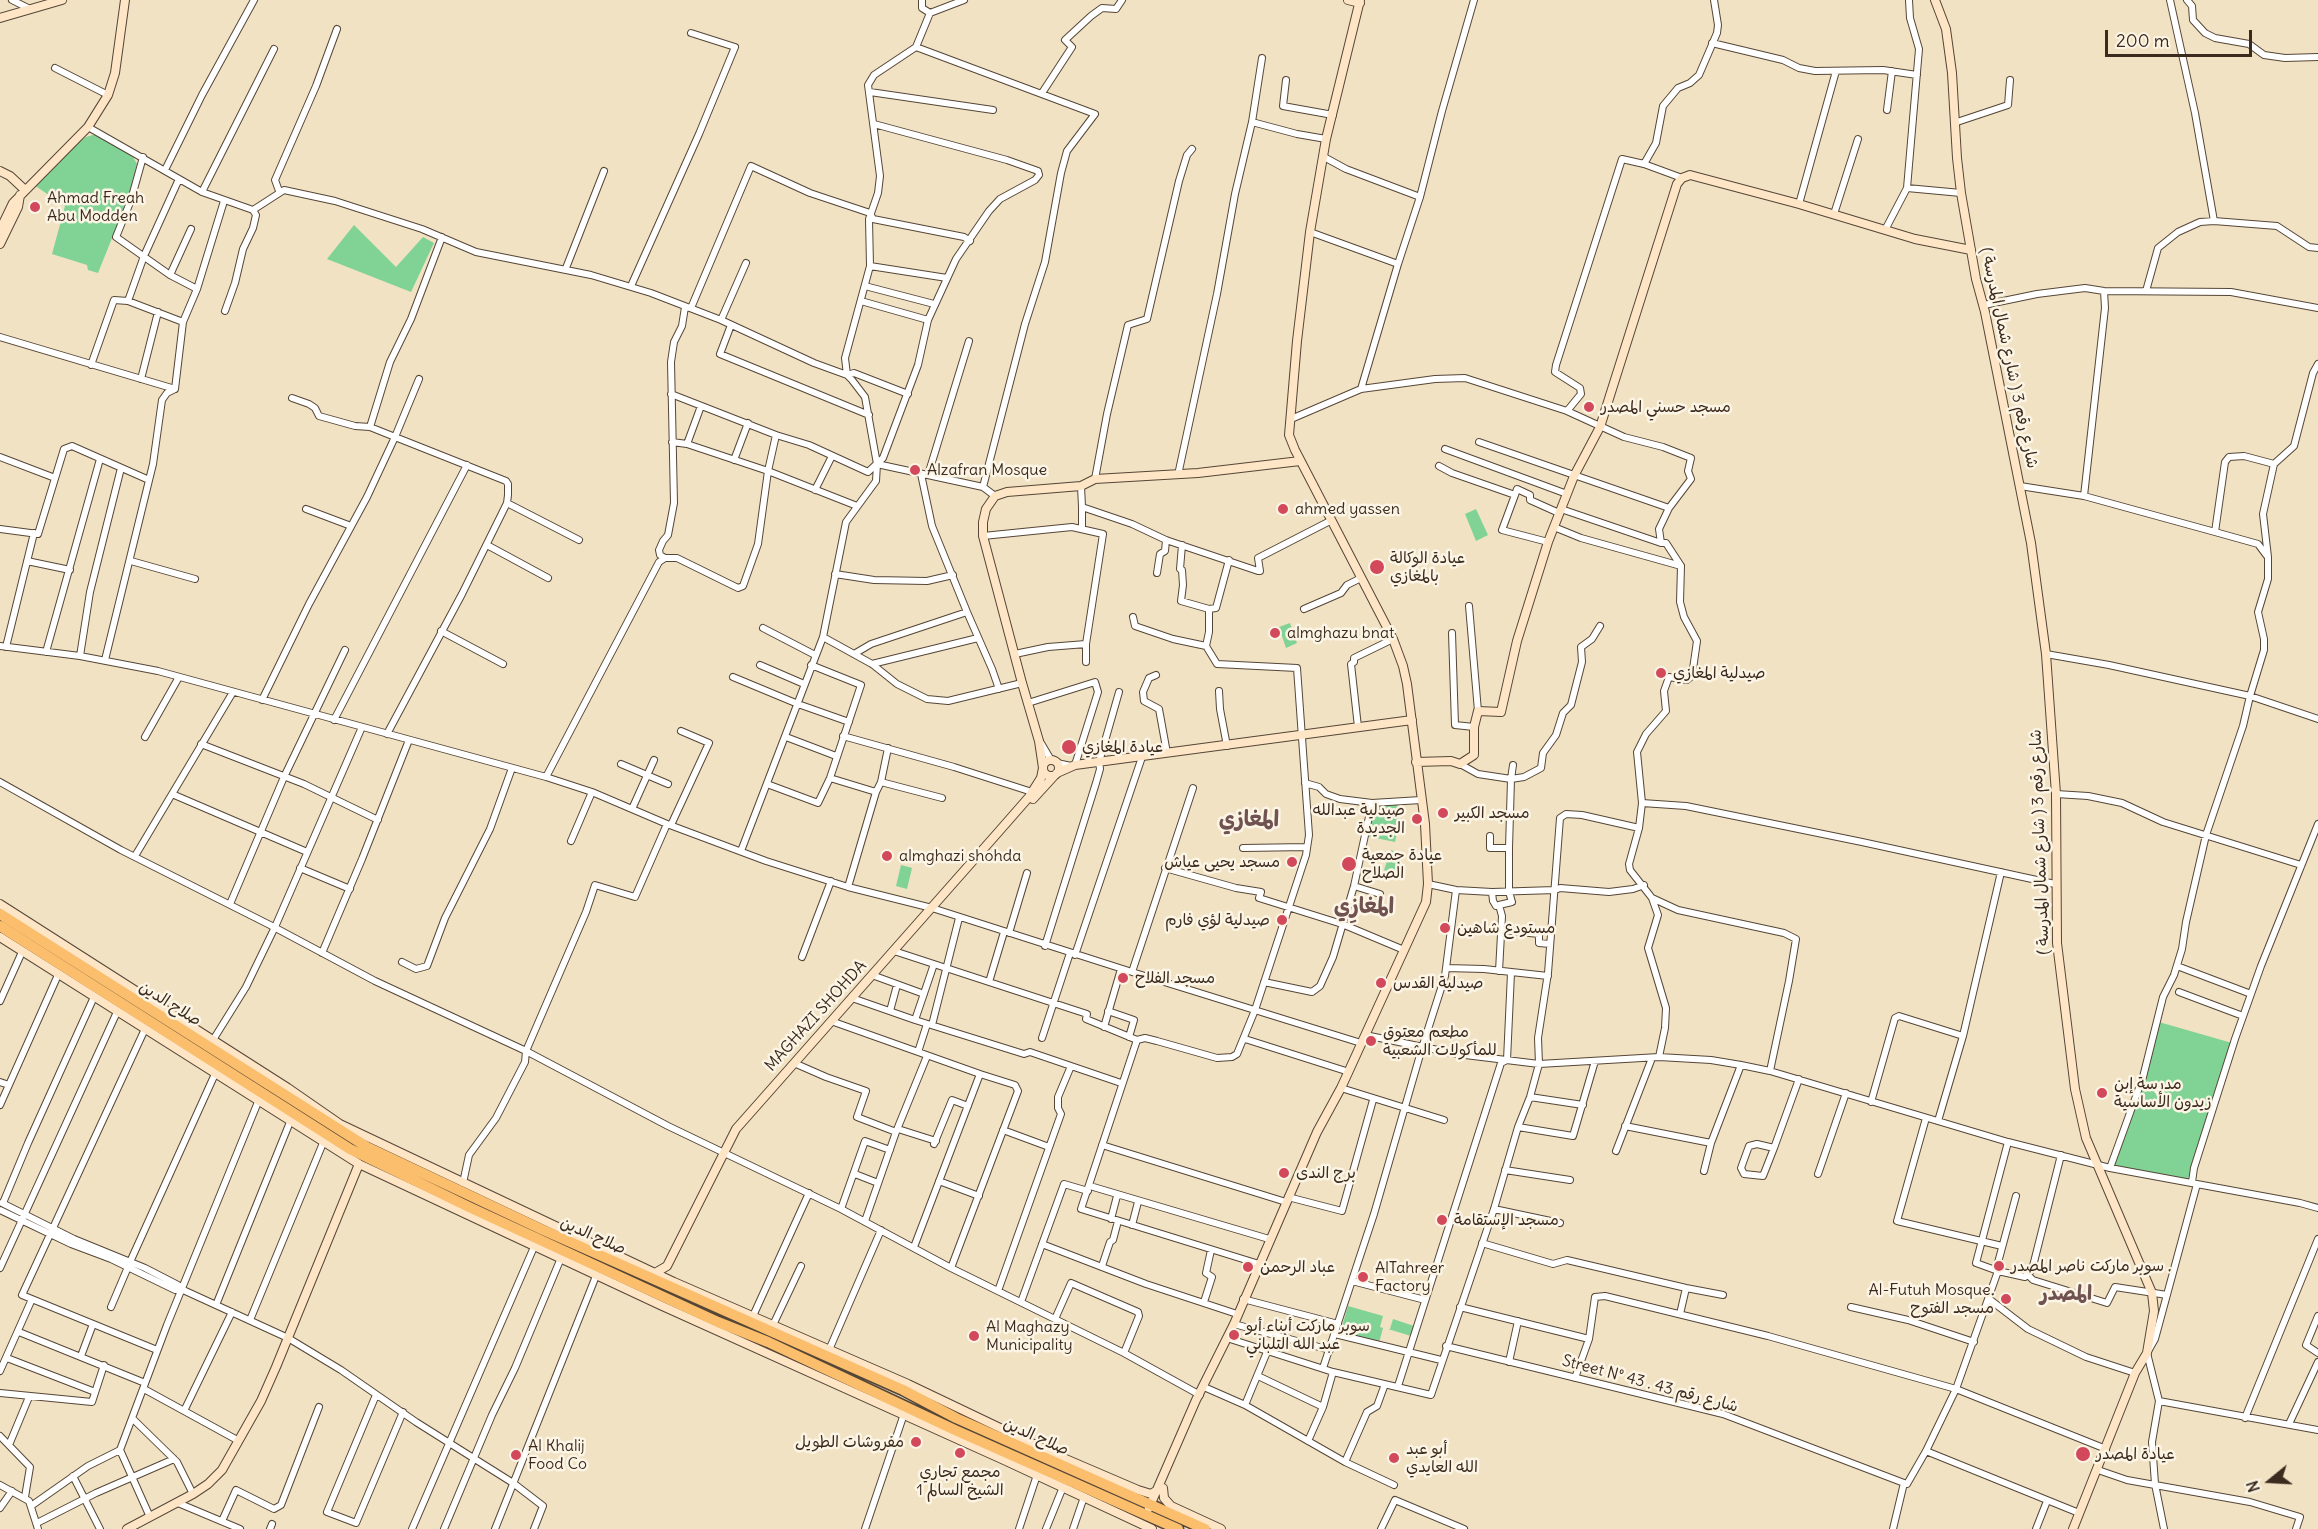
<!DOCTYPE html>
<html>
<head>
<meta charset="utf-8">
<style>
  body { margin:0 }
  #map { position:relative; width:2318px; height:1529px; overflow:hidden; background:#f0e2c3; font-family:Delius,sans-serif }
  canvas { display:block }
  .north { position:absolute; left:2240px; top:1451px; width:60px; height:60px; -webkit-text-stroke:4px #fcf5e5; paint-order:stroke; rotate:252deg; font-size:16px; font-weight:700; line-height:24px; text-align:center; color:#3b2a1e }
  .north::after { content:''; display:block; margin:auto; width:21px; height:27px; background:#3b2a1e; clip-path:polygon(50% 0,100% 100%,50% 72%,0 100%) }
  .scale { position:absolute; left:2105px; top:30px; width:147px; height:27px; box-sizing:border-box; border:3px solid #3b2a1e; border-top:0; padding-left:8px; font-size:18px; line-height:21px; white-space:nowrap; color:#3b2a1e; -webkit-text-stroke:4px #fcf5e5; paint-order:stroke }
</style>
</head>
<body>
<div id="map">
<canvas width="2318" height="1529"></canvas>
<div class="north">N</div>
<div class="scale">200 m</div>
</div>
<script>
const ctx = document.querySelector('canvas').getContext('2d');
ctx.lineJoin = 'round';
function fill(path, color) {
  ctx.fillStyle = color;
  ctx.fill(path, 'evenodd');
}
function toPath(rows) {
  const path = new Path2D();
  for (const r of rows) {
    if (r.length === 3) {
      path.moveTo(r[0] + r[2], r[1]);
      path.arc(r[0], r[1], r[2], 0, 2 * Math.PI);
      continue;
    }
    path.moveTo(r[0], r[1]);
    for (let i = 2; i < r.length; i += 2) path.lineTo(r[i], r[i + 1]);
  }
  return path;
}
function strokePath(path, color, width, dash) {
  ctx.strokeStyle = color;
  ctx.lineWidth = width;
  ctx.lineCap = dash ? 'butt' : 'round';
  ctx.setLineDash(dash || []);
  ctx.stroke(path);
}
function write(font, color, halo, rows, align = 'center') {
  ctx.font = font + ' Delius,"Playpen Sans Arabic",sans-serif';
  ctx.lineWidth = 5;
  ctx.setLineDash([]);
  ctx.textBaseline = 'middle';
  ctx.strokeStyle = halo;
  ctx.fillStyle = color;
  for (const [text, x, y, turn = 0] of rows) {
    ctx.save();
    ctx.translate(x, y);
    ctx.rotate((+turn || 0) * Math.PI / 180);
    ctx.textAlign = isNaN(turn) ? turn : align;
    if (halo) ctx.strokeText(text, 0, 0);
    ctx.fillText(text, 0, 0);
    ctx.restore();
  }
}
fill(toPath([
  [96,134,133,157,137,164,129,196,98,273,88,270,87,265,52,254,65,206,34,185,72,146,86,137],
  [354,225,396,267,423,237,434,243,411,292,327,259],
  [1476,509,1488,535,1476,541,1465,514],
  [1290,623,1297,643,1286,648,1279,627],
  [1397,803,1399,824,1395,842,1366,836,1372,804],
  [1391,850,1403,855,1396,874,1384,870],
  [901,865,912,868,907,889,896,886],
  [2159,1022,2232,1043,2188,1179,2184,1180,2112,1165],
  [1348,1306,1383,1316,1380,1327,1383,1328,1379,1343,1340,1333],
  [1393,1319,1414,1326,1411,1336,1388,1329,1390,1329]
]), '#80d395');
const street = toPath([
  [12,0,30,9],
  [922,0,922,8,930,13],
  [2170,0,2195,113,2214,221,2277,226,2309,247,2318,248],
  [2187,0,2192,6,2193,20,2205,33,2215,38,2249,44,2264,55,2285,58,2318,57],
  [1712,43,1783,60,1799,68,1815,71,1883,70,1917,75],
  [916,47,1095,114,1067,151,1061,173,1045,262,1025,324,983,487],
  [55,68,108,95],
  [1286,80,1283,106,1333,115],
  [870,92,993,110],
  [1042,93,1072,47,1065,40,1091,16,1102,8,1116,9,1122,0],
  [1887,110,1892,71],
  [1252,122,1297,134,1326,139],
  [1954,123,2008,105,2010,80],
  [88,127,202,192,253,210,284,190,335,201,422,229,476,252,591,275,651,293,721,320,814,363,847,375,852,380,865,397,877,464,983,487,995,496],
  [143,157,131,200,116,237,170,275,197,289],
  [1324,157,1346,169,1420,197],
  [1644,164,1682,178],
  [165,170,202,95,254,0],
  [1907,188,1961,193],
  [279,191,275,180,316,86,337,29],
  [202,192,274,49],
  [1799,204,1836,71],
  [1834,214,1858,139],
  [1885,230,1907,188,1919,49,1910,18,1909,0],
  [1310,232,1398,264],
  [870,266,947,278],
  [566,268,604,171],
  [170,275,191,229],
  [631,286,699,134,735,47,691,33],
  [865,286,934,304],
  [2146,291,2158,248,2178,232,2200,222,2214,221],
  [128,301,144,256,179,179],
  [861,301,928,320],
  [1984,305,2037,294,2085,288,2104,291,2231,292,2318,308],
  [691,308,751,166,810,193,870,213,873,219,964,237,970,241],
  [225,311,235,283,243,249,253,228,256,215,253,210],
  [721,320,746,263],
  [731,325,720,354,869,415],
  [0,337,175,389],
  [91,365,114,300,128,301,183,322],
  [141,379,158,312],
  [1361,389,1398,264,1420,197,1442,111,1474,0],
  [671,394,776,435,809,445,868,472,883,458,918,365,928,320,956,259,989,211,1000,199,1035,180,1039,175,1038,171,1007,160,874,124],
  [908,394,854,373,847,375,845,358,870,266,869,219,878,193,880,176,868,85,874,75,916,47,930,13,964,0],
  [292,398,309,404,315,408,319,416,355,426,370,427],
  [1567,411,1581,394,1580,388,1555,372,1556,365,1622,159,1644,164,1656,143,1663,106,1678,88,1690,83,1699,75,1717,33,1718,25,1714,0],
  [1291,419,1361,389,1435,379,1465,378,1567,411,1624,437,1663,447,1691,458,1688,471,1691,479,1669,508,1659,529,1661,543,1666,543,1681,566,1680,602,1684,617,1697,641,1692,676,1687,680,1669,677,1664,691,1666,711,1646,734,1637,752,1642,803,1639,828,1629,864,1630,870,1652,898,1658,915,1648,948,1666,1008,1665,1028,1659,1057],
  [672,442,687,444,768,471,857,506],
  [1479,442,1669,508],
  [687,444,701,406],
  [1445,449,1567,494],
  [0,457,55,478],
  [734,460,748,423],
  [1439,466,1452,473,1515,495,1517,489,1530,495,1530,500,1559,513],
  [921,474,932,526,967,612,992,669,999,689],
  [928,475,969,341],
  [1178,475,1217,294,1235,194,1252,122,1262,58],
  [1095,479,1107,414,1128,325,1147,319,1179,181,1187,155,1192,149],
  [1081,486,1082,507,1132,524,1166,540,1258,571,1260,571,1258,558,1330,521],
  [2020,486,2084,496,2215,532,2225,462,2229,457,2244,456,2274,464],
  [815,490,832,456],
  [1515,495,1502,530,1548,542],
  [2084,496,2105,308,2104,291],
  [507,503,579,540],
  [1082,507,1082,529],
  [306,509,351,526],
  [1561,509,1661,543],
  [1554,527,1581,538,1681,566],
  [0,529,38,534,64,449,72,446,149,480],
  [2215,532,2258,544,2267,556],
  [983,536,1072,527,1103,534,1086,644,1086,662],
  [487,545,548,578],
  [1182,545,1180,569,1182,570,1183,585,1181,601,1209,609],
  [665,558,660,555,659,550,663,541,668,535,674,503,671,362,674,342,682,326,685,307],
  [27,561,70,570],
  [131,561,195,579],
  [1157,573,1160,554,1165,551,1166,540],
  [835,574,874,580,927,581,953,575],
  [1469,606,1478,711],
  [1304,609,1341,593,1347,585,1361,578],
  [1133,617,1135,626,1173,639,1206,646,1217,664,1297,668,1309,835,1306,855,1255,1010,1237,1054,1232,1057,1217,1058,1157,1041,1145,1038,1137,1040],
  [763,628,815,655],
  [441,631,503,664],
  [1452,633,1455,725,1474,727],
  [823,637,872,664,897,684,927,699,948,701,1022,683],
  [0,646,80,656,158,671,546,777,592,792,667,824,766,861,848,887,932,908,1132,972,1193,788],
  [1206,646,1209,632,1209,609,1216,608,1229,560],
  [6,647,34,533],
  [46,652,100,459],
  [854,654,871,644,967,612],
  [1015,654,1048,647,1086,644],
  [2046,654,2109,665,2250,696,2318,719],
  [80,656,90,592,121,468],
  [105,660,153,464,162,400,167,393,175,389,183,322,197,289,224,201],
  [872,664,978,638],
  [760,665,804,684],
  [1156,675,1149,678,1143,692,1144,701,1159,709,1167,753],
  [733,677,798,704,849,722],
  [1219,691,1220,709,1227,746],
  [262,700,309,604,367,497,395,437,370,427,390,362,411,319,442,237],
  [1028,703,1095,682,1098,692,1075,765],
  [334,720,467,465],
  [1358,727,1351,664,1354,662,1354,658,1393,639],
  [387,734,462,594,507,503,508,495,508,484,506,481,395,437,419,379],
  [843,736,954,767,1032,792],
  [145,737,179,677],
  [786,737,836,756],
  [1041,743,1051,760],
  [201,744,304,784,378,820],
  [1057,763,1071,766],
  [621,764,668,784],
  [1460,764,1478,774,1511,779,1509,848,1509,892,1512,902,1499,905,1502,916,1499,971],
  [1513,765,1511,779,1524,777,1541,768,1543,753,1556,735,1563,713,1571,705,1582,662,1581,647,1592,639,1600,626],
  [546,777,659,562,665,558,677,558,738,588,743,586,758,544,768,471,776,435],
  [830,778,876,792],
  [0,782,121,850,270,925,375,981,526,1051,668,1126,841,1209,951,1268,1124,1353,1200,1395],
  [881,782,942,798],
  [1305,783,1319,787,1326,794,1340,799,1372,803,1421,800],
  [767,784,818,803,830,778,861,685,811,665],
  [172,794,307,852],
  [2056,794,2088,796,2122,803,2163,822,2301,865],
  [1642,803,1686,806,1862,842,2055,884],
  [632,809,654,760],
  [671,825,709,743,681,731],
  [1490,836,1490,848,1509,848],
  [571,841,592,792],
  [1243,848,1307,847],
  [741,851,823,637,846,522,876,481,877,464],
  [135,856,233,692],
  [300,868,350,889],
  [1165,868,1236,888,1261,892,1259,898,1342,924,1404,950],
  [1428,884,1456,890,1492,892,1555,890,1560,888,1609,892,1633,889,1644,885],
  [1354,886,1380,894],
  [848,887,876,792,881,782,888,748],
  [1492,892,1493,901,1496,906,1499,905],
  [1652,898,1678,910,1784,933,1796,939,1789,981,1770,1071],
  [230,904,284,777,345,650],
  [1501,930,1539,934,1539,943,1550,944],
  [1009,933,1027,873],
  [1045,946,1096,783,1100,769,1099,762,1119,692],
  [894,951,1087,1014,1086,1019,1137,1040,1081,1209,1259,1264],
  [322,953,362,859,409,740],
  [1075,955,1142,757],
  [802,957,831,881],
  [402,962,416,969,427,966,445,918,490,829,512,768],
  [2177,966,2251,994],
  [1446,968,1484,969,1548,976],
  [1132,972,1361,1043],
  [872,975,924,994],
  [989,982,1004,932],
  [1264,982,1312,992,1320,986,1333,957,1354,886,1372,803],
  [2179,992,2243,1016],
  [852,998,915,1020,1024,1054,1030,1052,1121,1083],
  [0,1001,22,952],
  [890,1011,897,985],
  [1108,1011,1134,1020,1129,1037],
  [915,1020,934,964],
  [831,1021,980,1074,914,1247],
  [932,1025,959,918],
  [1104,1027,1121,969],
  [145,1029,22,1295,157,1350],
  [1365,1035,1457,1054,1539,1064,1659,1057,1711,1060,1741,1065,1770,1071,2008,1142,2110,1168,2300,1203,2318,1208],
  [1042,1038,1070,953],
  [1245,1039,1349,1072],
  [213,1040,246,987,275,927,362,727],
  [918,1052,927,1024],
  [794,1063,826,1077,866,1091,857,1117,896,1132],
  [0,1082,9,1085],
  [1341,1088,1444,1120],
  [1530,1097,1583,1105],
  [1871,1102,1895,1018,1899,1016,1963,1036],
  [0,1105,58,975],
  [1926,1118,1897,1221,2002,1246],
  [1938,1121,1963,1036,2001,872],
  [1625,1126,1711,1143],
  [1518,1127,1573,1136,1595,1061],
  [898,1129,936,1141],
  [1003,1130,1049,1147],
  [2008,1142,1976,1263,1998,1271,2025,1277,2032,1270,2061,1155],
  [934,1144,952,1100,968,1106],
  [1102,1145,1286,1202],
  [1774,1148,1757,1144,1749,1146,1741,1168,1744,1174,1763,1176,1774,1148,1799,1079],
  [1616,1151,1652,1058],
  [2110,1168,2143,1077,2163,997,2174,975,2182,949,2186,922,2206,835,2243,726,2250,696,2264,650,2264,639,2258,612,2268,579,2268,557,2263,514,2274,464,2294,446,2313,373,2318,364],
  [1505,1170,1570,1180],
  [1704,1171,1711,1143,1741,1065],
  [855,1174,878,1183],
  [1818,1174,1846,1093],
  [939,1181,979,1196],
  [2192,1182,2194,1168,2235,1039,2261,966,2318,824],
  [463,1183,469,1155,496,1118,525,1062,526,1051,586,912,595,885,635,897,667,824],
  [1090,1186,1269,1239],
  [1288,1197,1342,1211,1373,1100],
  [2,1203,74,1239,145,1268,178,1285,181,1289],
  [3,1203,28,1143,94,997],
  [841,1209,865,1141,890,1150],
  [1494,1209,1560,1223],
  [0,1210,71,1244,111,1259,175,1290,181,1289,288,1338,341,1370,416,1422,513,1483,543,1506,534,1529],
  [1111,1219,1117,1196],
  [865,1221,896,1132,927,1056],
  [1132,1225,1138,1202],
  [1482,1243,1553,1264,1567,1260,1686,1288,1723,1295],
  [1042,1244,1146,1284,1237,1314],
  [130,1262,215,1074],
  [1102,1266,1110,1242,1113,1240,1118,1221],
  [0,1268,117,1012],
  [951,1268,1018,1091,1015,1085,980,1074],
  [1996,1270,2016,1196],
  [2027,1274,2033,1280,2107,1303,2115,1287,2167,1295],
  [1352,1281,1425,1300],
  [998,1291,1061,1114,1058,1108,1058,1097,1071,1066],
  [1243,1299,1338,1324],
  [1989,1299,2028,1329,2086,1357,2135,1373],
  [1021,1302,1064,1184,1088,1191],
  [1204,1302,1212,1277,1206,1273,1211,1250],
  [216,1305,290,1122],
  [111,1307,128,1267],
  [1460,1307,1589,1339],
  [1851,1307,1908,1320,1974,1342],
  [1680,1314,1686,1288],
  [753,1316,809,1193],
  [2318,1316,2306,1345,2318,1353],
  [1055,1319,1071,1283,1138,1312,1139,1316,1124,1353],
  [250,1320,323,1143],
  [1234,1324,1330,1350],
  [773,1325,801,1266],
  [19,1332,145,1383],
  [1335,1334,1441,1360],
  [1227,1338,1333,1372,1431,1395,1494,1209,1518,1127,1530,1097,1539,1064,1538,1038,1548,973,1560,818,1566,814,1582,815,1639,828],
  [1446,1346,1723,1414,1904,1483],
  [829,1350,881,1230],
  [81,1356,93,1324],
  [7,1358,95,1392],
  [1509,1362,1518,1321],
  [1323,1368,1374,1214,1422,1048,1445,976,1456,890],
  [0,1371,32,1299],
  [1258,1376,1323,1407],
  [1575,1378,1589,1339,1595,1297,1605,1296,1768,1336,1956,1389,2106,1449],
  [1398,1386,1501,1063,1507,1060,1511,973],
  [1204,1387,1245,1405,1345,1462,1394,1485],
  [144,1389,239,1441],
  [0,1393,92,1402,104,1365],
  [376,1395,327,1512,356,1523,403,1412],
  [2159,1401,2318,1430],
  [1245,1405,1267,1352],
  [184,1411,232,1312],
  [2245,1418,2318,1239],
  [133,1419,177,1462,193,1494],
  [2289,1424,2318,1362],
  [0,1436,30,1467,25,1497],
  [1308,1441,1323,1407,1333,1372],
  [9,1445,29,1397],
  [1926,1451,2079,1513],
  [1345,1462,1367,1412,1377,1406,1385,1384],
  [2098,1470,2127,1480,2250,1502,2300,1517,2296,1529],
  [73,1476,100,1529],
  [1904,1483,1907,1484,1926,1451,1956,1389,1998,1271],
  [0,1485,29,1501,38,1529],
  [178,1503,240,1529],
  [31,1506,88,1466,120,1450],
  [0,1508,12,1491],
  [150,1517,120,1450,167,1325,258,1102],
  [222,1521,236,1490,274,1509,281,1505,319,1407],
  [37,1523,96,1493,174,1459],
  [270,1529,272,1524],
  [412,1529,534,1247],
  [444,1529,492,1415,515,1368,561,1258],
  [495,1529,596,1276],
  [865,1529,904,1414],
  [1019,1529,1037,1475],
  [1046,1529,1063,1487],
  [1073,1529,1084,1497],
  [1381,1529,1395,1500,1464,1529],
  [1893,1529,1904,1483],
  [2036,1529,2047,1501],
  [2164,1529,2155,1484,2152,1442,2159,1401,2147,1353,2155,1339,2197,1184]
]);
const secondary = toPath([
  [1348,0,1360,3],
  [1935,0,1946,29,1952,73,1957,158,1961,193,1976,279,1985,312,2031,543,2046,654,2056,794,2057,943,2075,1089,2086,1138,2152,1293,2154,1311,2147,1353,2135,1373,2073,1529],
  [0,18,62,0],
  [0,171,10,176,25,190],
  [0,230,13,203,88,127,108,95,115,73,125,0],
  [0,244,18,207,20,195],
  [1051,768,8],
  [1416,762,1451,761,1460,764,1474,755,1474,727,1478,711,1501,712,1517,641,1548,542,1574,476,1600,427,1677,184,1682,178,1690,175,1799,204,1915,239,1971,250],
  [1057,773,1075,765,1412,720],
  [1033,799,1054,776],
  [0,904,288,1088,340,1124,674,1282,908,1384,1061,1457,1138,1490,1151,1494,1156,1491],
  [0,937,359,1164,660,1305,1004,1460,1152,1529],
  [655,1273,667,1266,736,1129,1001,829,1029,797,1041,778,1043,768,1039,741,1022,683,983,536,983,522,986,509,995,496,1007,492,1081,486,1095,479,1198,473,1300,461],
  [1163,1488,1164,1498,1171,1506,1221,1529],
  [1149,1508,1196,1400,1234,1324,1317,1132,1341,1088,1426,902,1428,884,1425,824,1407,684,1403,666,1393,639,1295,450,1289,435,1297,341,1310,232,1326,139,1360,0],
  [127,1529,193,1494,208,1484,222,1470,261,1401,276,1367,359,1164]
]);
const highway = toPath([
  [0,914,367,1147,541,1229,903,1390,956,1418,1205,1529],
  [0,926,350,1149,469,1207,575,1256,718,1322,768,1342,955,1430,1178,1529]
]);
strokePath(street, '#564637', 8);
strokePath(secondary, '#564637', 10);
strokePath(highway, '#564637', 13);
strokePath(street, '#fff', 6);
strokePath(secondary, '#fde5c5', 8);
strokePath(highway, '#fabe6d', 10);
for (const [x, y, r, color] of [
  [35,207,6,"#d1495b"],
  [1589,407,6,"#d1495b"],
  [915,470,6,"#d1495b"],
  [1283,509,6,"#d1495b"],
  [1377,567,8,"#d1495b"],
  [1275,633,6,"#d1495b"],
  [1661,673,6,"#d1495b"],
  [1069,747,8,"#d1495b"],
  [1443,813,6,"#d1495b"],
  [1417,819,6,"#d1495b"],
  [887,856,6,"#d1495b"],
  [1292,862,6,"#d1495b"],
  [1349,864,8,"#d1495b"],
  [1282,920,6,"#d1495b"],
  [1445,928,6,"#d1495b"],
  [1123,978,6,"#d1495b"],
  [1381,983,6,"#d1495b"],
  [1371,1041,6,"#d1495b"],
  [2102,1093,6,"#d1495b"],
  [1284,1173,6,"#d1495b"],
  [1442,1220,6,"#d1495b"],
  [1999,1266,6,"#d1495b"],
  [1248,1267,6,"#d1495b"],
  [1363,1277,6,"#d1495b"],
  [2006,1299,6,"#d1495b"],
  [1234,1335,6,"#d1495b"],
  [974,1336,6,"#d1495b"],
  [916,1442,6,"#d1495b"],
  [960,1453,6,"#d1495b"],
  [2083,1454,8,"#d1495b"],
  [516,1455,6,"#d1495b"],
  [1394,1458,6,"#d1495b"]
]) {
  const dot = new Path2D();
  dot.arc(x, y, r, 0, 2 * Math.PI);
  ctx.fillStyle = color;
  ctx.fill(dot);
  strokePath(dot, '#fcf5e5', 2);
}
write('16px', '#3b2a1e', '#fcf5e5', [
  ["Ahmad Freah",47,198],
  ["Abu Modden",47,216],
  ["مسجد حسني المصدر",1601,407],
  ["Alzafran Mosque",927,470],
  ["ahmed yassen",1295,509],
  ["عيادة الوكالة",1390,558],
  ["بالمغازي",1390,576],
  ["almghazu bnat",1287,633],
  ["صيدلية المغازي",1673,673],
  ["عيادة المغازي",1082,747],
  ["صيدلية عبدالله",1405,810,"right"],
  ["الجديدة",1405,828,"right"],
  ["مسجد الكبير",1455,813],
  ["عيادة جمعية",1362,855],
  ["الصلاح",1362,873],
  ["almghazi shohda",899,856],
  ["مسجد يحيى عياش",1280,862,"right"],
  ["صيدلية لؤي فارم",1270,920,"right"],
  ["مستودع شاهين",1457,928],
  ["مسجد الفلاح",1135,978],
  ["صيدلية القدس",1393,983],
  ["مطعم معتوق",1383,1032],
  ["للمأكولات الشعبية",1383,1050],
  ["مدرسة إبن",2114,1084],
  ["زيدون الأساسية",2114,1102],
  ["برج الندى",1296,1173],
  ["مسجد الإستقامة",1454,1220],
  ["سوبر ماركت ناصر المصدر .",2011,1266],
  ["عباد الرحمن",1260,1267],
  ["AlTahreer",1375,1268],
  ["Factory",1375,1286],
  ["Al-Futuh Mosque.",1994,1290,"right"],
  ["مسجد الفتوح",1994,1308,"right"],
  ["سوبر ماركت أبناء أبو",1246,1326],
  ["عبد الله التلباني",1246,1344],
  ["Al Maghazy",986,1327],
  ["Municipality",986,1345],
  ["مفروشات الطويل",904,1442,"right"],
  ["Al Khalij",528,1446],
  ["Food Co",528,1464],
  ["أبو عبد",1406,1449],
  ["الله العايدي",1406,1467],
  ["عيادة المصدر",2096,1454],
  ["مجمع تجاري",960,1472,"center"],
  ["الشيخ السالم 1",960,1490,"center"]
], 'left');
write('16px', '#3b2a1e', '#fcf5e5', [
  ["شارع رقم 3 ( شارع شمال المدرسة )",2009,358,78],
  ["شارع رقم 3 ( شارع شمال المدرسة )",2040,842,-92],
  ["صلاح الدين",170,1004,32],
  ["MAGHAZI SHOHDA",816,1016,-48],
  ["صلاح الدين",593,1236,24],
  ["Street N° 43 . شارع رقم 43",1650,1384,15],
  ["صلاح الدين",1036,1437,24]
]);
write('bold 20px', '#705251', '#fcf5e5', [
  ["المصدر",2066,1294]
]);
write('bold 22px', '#705251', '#fcf5e5', [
  ["المغازي",1249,820],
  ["المغازِي",1364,907]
]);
</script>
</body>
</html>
